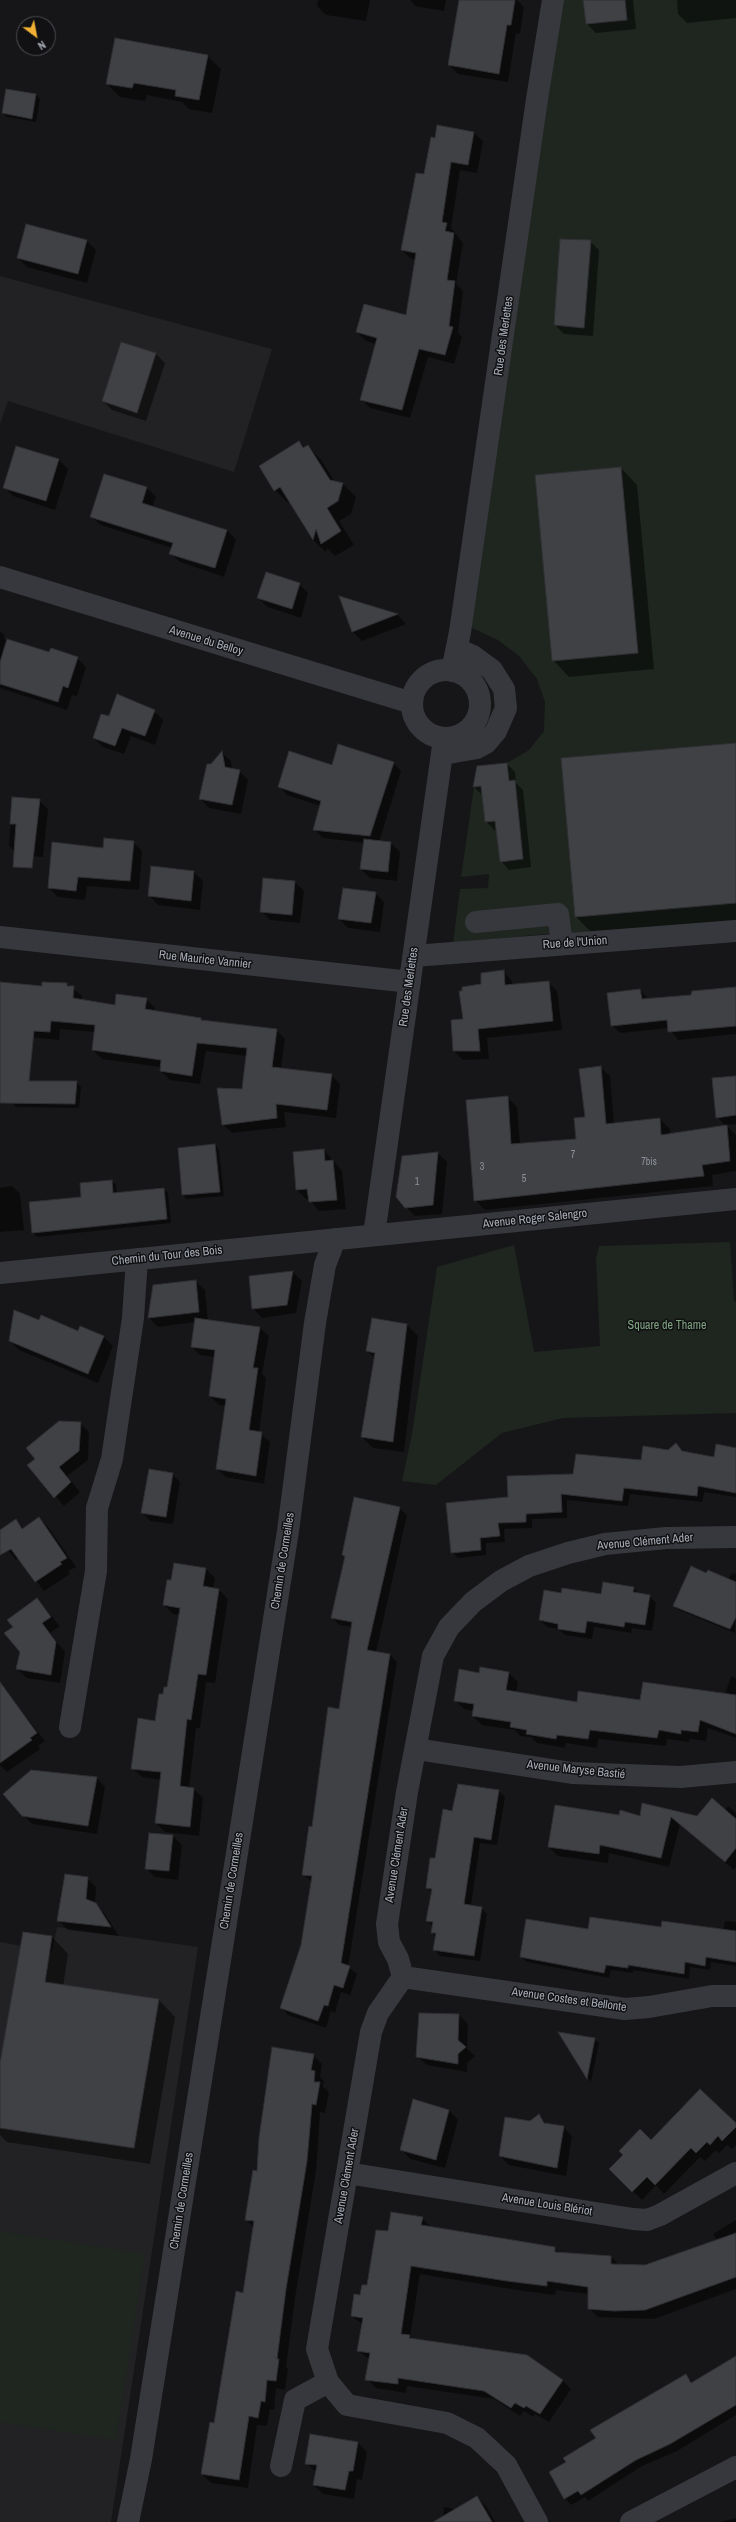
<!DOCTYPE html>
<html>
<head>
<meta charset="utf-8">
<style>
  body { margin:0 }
  #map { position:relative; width:736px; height:2522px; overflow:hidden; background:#161618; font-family:"Archivo Narrow",sans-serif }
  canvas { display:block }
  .north { position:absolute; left:16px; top:16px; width:40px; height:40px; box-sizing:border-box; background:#111113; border:1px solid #4d4f55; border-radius:50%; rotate:148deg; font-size:11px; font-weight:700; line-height:16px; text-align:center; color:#a8adb8 }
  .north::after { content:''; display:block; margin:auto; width:14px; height:18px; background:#f2b134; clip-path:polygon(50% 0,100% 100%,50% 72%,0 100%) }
</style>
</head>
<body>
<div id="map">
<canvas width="736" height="2522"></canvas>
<div class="north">N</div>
</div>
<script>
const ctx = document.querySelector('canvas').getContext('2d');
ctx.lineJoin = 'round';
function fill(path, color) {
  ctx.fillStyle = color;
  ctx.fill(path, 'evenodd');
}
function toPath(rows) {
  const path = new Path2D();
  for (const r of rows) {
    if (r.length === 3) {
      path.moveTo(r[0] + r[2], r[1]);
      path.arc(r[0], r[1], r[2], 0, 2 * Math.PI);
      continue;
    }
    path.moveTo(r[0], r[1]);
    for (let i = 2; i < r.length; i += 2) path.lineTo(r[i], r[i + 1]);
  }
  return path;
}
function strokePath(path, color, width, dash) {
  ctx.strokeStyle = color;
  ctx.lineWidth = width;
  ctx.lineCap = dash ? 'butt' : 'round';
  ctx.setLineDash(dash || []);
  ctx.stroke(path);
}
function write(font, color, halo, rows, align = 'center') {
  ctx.font = font + ' "Archivo Narrow",sans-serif';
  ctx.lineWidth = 3;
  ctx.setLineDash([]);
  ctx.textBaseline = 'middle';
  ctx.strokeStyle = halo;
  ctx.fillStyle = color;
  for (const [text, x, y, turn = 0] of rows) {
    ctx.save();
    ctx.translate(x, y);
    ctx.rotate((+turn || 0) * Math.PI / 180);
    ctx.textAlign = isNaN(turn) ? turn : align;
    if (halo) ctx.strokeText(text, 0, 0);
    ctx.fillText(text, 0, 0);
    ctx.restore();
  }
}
fill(toPath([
  [0,276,272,349,234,472,8,401,0,424],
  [57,1927,198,1947,111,2522,0,2522,0,1942,52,1952]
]), '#222225');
fill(toPath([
  [553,0,736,0,736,931,555,933,453,943,460,889,488,888,489,874,461,877,477,766,507,763,529,750,544,731,545,702,537,679,519,656,498,640,461,623],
  [730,1242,734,1301,736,1302,736,1413,563,1418,502,1433,436,1485,402,1481,412,1434,437,1267,514,1245,534,1352,600,1346,596,1259,599,1246],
  [0,2231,145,2254,116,2440,0,2422]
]), '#1e261f');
fill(toPath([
  [318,0,370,0,366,21,326,15,317,6],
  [410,0,446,0,444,11,415,6],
  [460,0,517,0,524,7,520,34,516,33,508,82,458,74,449,65],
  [584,0,633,0,636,29,596,33,587,24],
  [677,0,736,0,736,18,687,23,678,14],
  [207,56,221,69,212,113,189,109,182,102,147,95,145,101,120,97,107,84],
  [36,95,40,99,36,122,7,117,3,113],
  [438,127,474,133,483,141,477,173,460,170,451,228,463,243,456,284,463,291,458,333,462,337,454,364,428,357,410,418,370,408,361,399,376,344,366,341,357,332,407,317,416,260,411,259,402,250,417,174,425,176],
  [87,241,96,250,87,283,27,267,18,258],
  [590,241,599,250,593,336,564,334,555,325],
  [122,343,156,354,165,363,146,421,112,410,103,401],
  [299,443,305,448,308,446,321,460,335,482,343,484,356,497,351,514,339,521,354,545,335,556,327,548,326,552,313,540,290,502,288,503,275,490],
  [17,447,59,460,68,469,55,510,13,496,4,487],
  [621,468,637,485,654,669,569,677,553,660],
  [147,488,156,497,152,507,227,530,236,540,224,577,180,562,170,553,172,548,101,525,91,516],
  [299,584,308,593,301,618,268,607,258,598],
  [341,597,398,615,406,624,362,641,353,632],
  [0,631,5,636,4,639,50,654,77,658,86,667,77,696,72,695,67,710,0,688],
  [117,695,154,711,163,720,155,745,131,736,124,754,103,747,94,738,109,717],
  [736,744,736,920,592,933,576,917,562,759],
  [222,753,231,761,232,770,239,771,248,780,241,814,209,808,200,798,211,765],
  [393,763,401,771,379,842,391,843,400,852,397,881,370,878,361,869,365,843,323,838,314,829,321,806,287,795,279,786],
  [507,764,515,772,516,783,523,790,531,867,509,870,501,861,497,830,494,830,486,821,482,795,474,787],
  [12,798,39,800,48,809,43,857,19,855,9,846],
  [133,842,142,851,139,890,87,886,85,900,58,897,49,888,104,849],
  [194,872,203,881,200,910,158,905,149,895],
  [295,882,304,891,300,923,270,920,261,911],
  [375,893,384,902,380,932,348,928,339,919],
  [503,971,512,981,513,986,548,982,557,991,562,1030,487,1038,489,1059,463,1060,454,1051,464,1020,482,985],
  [0,982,43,987,67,984,82,996,82,1001,116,1006,146,999,155,1008,154,1012,203,1022,276,1030,285,1039,281,1069,331,1075,340,1084,336,1118,284,1112,286,1127,232,1133,223,1124,243,1090,247,1056,206,1051,200,1084,170,1080,161,1071,161,1067,102,1059,93,1050,95,1032,60,1029,59,1040,0,1034],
  [736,988,736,1034,678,1040,669,1028,620,1033,612,1025,640,990,648,999,692,996],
  [600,1067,610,1076,614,1124,660,1119,670,1129,670,1134,726,1126,717,1117,736,1077,736,1124,726,1125,736,1135,736,1171,712,1175,713,1186,485,1210,475,1200,507,1097,517,1107,520,1144,577,1140,586,1118],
  [77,1082,81,1087,79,1108,16,1107,12,1102],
  [215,1145,219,1150,224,1196,187,1199,183,1195,179,1148],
  [324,1150,342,1171,346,1209,319,1211,309,1199,306,1199,297,1190],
  [438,1153,447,1162,442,1214,415,1216,406,1207],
  [112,1181,116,1185,117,1194,164,1189,168,1193,171,1223,37,1237,33,1233],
  [12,1186,20,1194,24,1230,0,1232,0,1188],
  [293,1272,302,1281,296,1313,262,1318,253,1308],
  [195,1281,205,1290,208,1321,260,1328,269,1336,262,1374,266,1378,259,1433,270,1442,264,1484,226,1477,217,1469,226,1406,219,1405,210,1396,215,1357,200,1355,192,1347,195,1322,158,1327,149,1318],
  [39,1321,104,1337,113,1346,98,1383,19,1350,10,1341],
  [407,1325,418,1336,404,1452,373,1448,362,1437,375,1358,367,1351],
  [80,1423,89,1432,88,1460,67,1476,80,1492,64,1506,29,1465],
  [676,1444,684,1452,715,1458,736,1448,736,1497,704,1492,702,1502,630,1494,628,1506,567,1500,567,1518,532,1519,532,1528,504,1529,505,1542,486,1543,486,1555,458,1558,452,1552,509,1498,574,1475,642,1461,669,1452],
  [172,1474,180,1482,173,1524,150,1521,142,1512],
  [399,1508,407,1515,376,1652,389,1654,397,1662,348,1967,357,1974,350,1995,341,1992,335,2013,331,2011,326,2028,288,2015,281,2007,302,1945,312,1882,303,1874,340,1710,352,1627,339,1625,332,1617,346,1557,343,1555],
  [39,1518,48,1527,76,1567,68,1571,70,1574,44,1591,19,1558,16,1560,0,1541,0,1531,16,1521,24,1529],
  [175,1564,206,1569,215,1578,213,1589,219,1590,228,1599,215,1683,206,1682,200,1728,196,1728,189,1788,194,1789,203,1798,199,1836,165,1832,156,1823,161,1780,142,1777,132,1768,156,1722,168,1688,180,1615,173,1614,164,1605,172,1582],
  [732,1573,736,1574,735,1633,679,1610,674,1606,706,1574,728,1580],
  [633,1588,640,1594,649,1596,656,1603,652,1631,632,1628,631,1633,594,1627,592,1639,565,1635,559,1629,547,1627,540,1620,562,1594,602,1596],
  [37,1599,60,1626,50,1633,65,1652,60,1683,27,1678,17,1669,21,1652,14,1627],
  [509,1673,518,1682,516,1693,578,1703,641,1701,725,1694,731,1676,736,1678,736,1738,708,1728,706,1741,690,1739,689,1742,667,1739,666,1746,598,1739,597,1748,566,1743,565,1748,537,1743,531,1737,520,1736,515,1730,482,1725,473,1716,474,1711,464,1709,455,1700,479,1674],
  [12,1699,45,1741,38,1746,40,1749,7,1772,0,1765,0,1716],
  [97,1778,105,1787,97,1834,32,1824,23,1815],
  [499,1791,505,1797,497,1845,480,1843,471,1906,481,1908,487,1914,480,1961,440,1956,434,1949,436,1937,432,1933,433,1926,427,1921,433,1894,427,1888,436,1859,453,1812],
  [728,1806,736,1813,736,1867,734,1870,680,1824,669,1867,609,1853,608,1863,558,1856,549,1847,620,1816,698,1817,725,1810],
  [173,1836,182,1845,178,1880,155,1877,146,1868],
  [87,1878,96,1887,95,1904,105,1914,119,1936,68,1930,59,1921],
  [725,1921,736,1922,736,1966,711,1962,710,1970,690,1967,689,1979,633,1970,633,1973,611,1970,609,1978,527,1962,521,1957,589,1930,662,1928,723,1931],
  [23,1933,52,1937,68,1954,63,1986,159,2000,175,2017,150,2164,7,2142,0,2135,0,2069],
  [459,2015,468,2024,467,2049,475,2056,467,2063,467,2072,427,2065,417,2056],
  [560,2034,594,2039,599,2043,591,2082],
  [313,2055,322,2064,320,2077,324,2081,323,2087,329,2092,325,2113,320,2112,316,2171,295,2298,286,2367,288,2369,285,2390,276,2388,274,2410,270,2409,267,2426,257,2425,248,2488,211,2483,202,2474,244,2294,254,2228,246,2219,258,2172],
  [449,2110,458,2120,445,2168,410,2159,401,2149],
  [539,2116,548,2125,563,2127,572,2136,566,2176,509,2165,500,2156],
  [736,2124,736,2145,732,2149,727,2145,719,2153,716,2150,705,2161,700,2157,664,2194,656,2185,642,2200,610,2169,651,2141],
  [422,2218,431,2227,555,2248,560,2253,611,2257,619,2265,645,2266,717,2240,713,2234,736,2220,736,2289,654,2319,598,2317,589,2308,589,2294,556,2290,555,2295,517,2290,420,2274,410,2337,414,2340,562,2380,571,2389,549,2422,535,2414,533,2417,524,2411,520,2416,494,2399,407,2386,406,2393,376,2388,367,2379,370,2360,359,2351,363,2325,352,2316,368,2286,389,2233],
  [736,2358,736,2415,677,2451,642,2466,588,2501,585,2497,571,2505,565,2498,568,2462,686,2375,693,2383],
  [311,2435,358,2443,367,2452,362,2480,357,2479,354,2499,323,2494,314,2485,316,2472,306,2463],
  [477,2497,486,2506,495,2522,432,2522,443,2516,444,2507,455,2509],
  [736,2518,736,2522,720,2522]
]), '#0007');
const building = toPath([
  [459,0,515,0,511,25,507,25,499,74,448,65,459,0],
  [583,0,625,0,627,20,586,24,583,0],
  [115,38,208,55,199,100,175,96,176,90,134,83,132,88,106,84,115,38],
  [6,89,36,94,32,119,2,113,6,89],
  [437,125,474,132,468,165,451,162,442,222,447,223,445,231,454,233,447,280,455,281,449,326,453,327,445,355,419,349,402,410,360,400,377,338,356,332,364,304,406,315,416,253,401,250,416,173,424,174,431,137,435,138,437,125],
  [26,224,87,240,78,274,17,258,26,224],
  [560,239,591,240,584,328,554,325,560,239],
  [121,342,156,353,137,413,102,401,121,342],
  [299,441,303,448,308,445,330,480,343,483,338,501,327,508,341,531,321,544,316,529,313,540,280,487,274,491,259,466,299,441],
  [16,446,59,459,46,501,3,488,16,446],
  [621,467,638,653,552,661,535,475,621,467],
  [104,474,147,487,142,503,227,530,215,568,169,554,173,543,90,517,104,474],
  [266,572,300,583,292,609,257,598,266,572],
  [339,596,398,614,352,632,339,596],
  [7,639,49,652,51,648,78,657,68,688,63,686,58,702,0,684,0,662,7,639],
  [117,694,155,710,145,736,122,728,115,746,93,738,101,714,109,716,117,694],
  [736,743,736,903,575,917,561,758,736,743],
  [338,744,394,762,370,836,313,830,321,801,278,787,289,751,332,765,338,744],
  [222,751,225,767,240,770,232,805,199,799,207,764,211,764,222,751],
  [507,763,509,781,515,780,523,859,500,862,495,821,485,822,481,786,473,787,477,766,507,763],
  [12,797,40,799,32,868,13,867,16,824,10,824,12,797],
  [104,838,134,841,130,881,78,877,76,891,48,888,52,842,103,848,104,838],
  [364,839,391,842,388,872,360,869,364,839],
  [151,866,194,871,191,901,148,896,151,866],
  [263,878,295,881,292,915,260,912,263,878],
  [343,888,376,892,371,923,338,919,343,888],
  [504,970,505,985,549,981,553,1021,478,1029,480,1051,453,1051,451,1020,463,1019,459,991,462,991,462,987,481,984,481,973,504,970],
  [0,982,42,986,42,982,67,983,67,986,74,986,73,998,115,1005,116,994,147,998,145,1009,201,1018,201,1020,277,1029,272,1067,332,1074,327,1110,276,1104,277,1118,222,1125,217,1088,242,1089,247,1048,197,1043,192,1076,160,1071,161,1060,92,1050,95,1025,51,1021,50,1032,34,1031,29,1081,77,1081,75,1104,0,1103,0,982],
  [736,987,736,1026,668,1032,667,1020,611,1026,607,993,640,989,642,999,691,995,692,991,736,987],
  [601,1066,606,1124,660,1118,661,1135,727,1125,730,1161,702,1165,704,1176,474,1201,466,1100,508,1096,511,1144,576,1139,574,1118,585,1117,579,1069,601,1066],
  [736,1076,736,1115,716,1118,712,1078,736,1076],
  [215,1144,220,1192,182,1195,178,1148,215,1144],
  [324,1149,325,1161,333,1160,337,1200,309,1202,307,1189,296,1190,293,1152,324,1149],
  [438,1152,433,1205,405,1208,396,1197,402,1156,438,1152],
  [112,1180,113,1193,164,1188,167,1219,32,1233,29,1202,81,1197,80,1183,112,1180],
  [293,1271,287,1305,252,1309,249,1276,293,1271],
  [196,1280,199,1312,148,1318,153,1285,196,1280],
  [14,1310,39,1320,41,1315,78,1331,80,1326,104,1336,88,1374,9,1341,14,1310],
  [195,1318,260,1327,253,1368,258,1368,249,1430,262,1432,256,1476,216,1469,226,1399,209,1396,215,1350,191,1347,195,1318],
  [372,1318,407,1324,393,1442,361,1437,375,1353,366,1351,372,1318],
  [59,1421,81,1422,79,1451,59,1467,71,1482,54,1498,27,1465,35,1459,26,1448,59,1421],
  [676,1443,682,1451,714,1457,716,1444,736,1448,736,1493,698,1486,697,1496,624,1488,622,1501,561,1494,562,1512,526,1514,526,1522,498,1523,500,1536,480,1538,481,1550,451,1553,446,1503,508,1497,507,1476,573,1474,576,1454,641,1460,643,1446,668,1450,676,1443],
  [149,1469,173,1473,166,1517,141,1513,149,1469],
  [354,1497,400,1507,367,1650,390,1654,341,1963,350,1966,343,1988,334,1985,328,2006,324,2005,318,2021,280,2008,301,1945,312,1876,302,1875,309,1826,312,1827,328,1707,339,1709,352,1622,331,1618,345,1556,342,1555,354,1497],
  [39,1517,67,1558,60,1562,62,1564,35,1582,11,1549,0,1555,0,1530,16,1519,22,1529,39,1517],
  [174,1563,206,1568,203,1586,219,1589,206,1675,198,1674,191,1720,187,1719,180,1786,194,1788,190,1827,155,1823,161,1772,131,1769,138,1718,155,1721,159,1694,163,1694,164,1687,167,1687,180,1608,163,1605,167,1580,171,1580,174,1563],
  [691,1566,706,1573,708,1570,736,1582,736,1617,730,1629,673,1606,691,1566],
  [603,1582,634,1587,633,1592,650,1595,645,1625,625,1622,624,1627,587,1621,585,1633,558,1629,558,1624,539,1620,544,1590,561,1593,562,1588,601,1594,603,1582],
  [37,1598,51,1617,42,1623,56,1642,51,1675,16,1669,20,1652,4,1633,13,1627,7,1620,37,1598],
  [480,1667,509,1672,506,1690,577,1702,578,1691,640,1700,643,1682,736,1695,736,1734,700,1720,698,1732,681,1730,681,1734,659,1730,657,1738,590,1730,588,1739,557,1735,556,1739,526,1734,527,1730,510,1727,511,1722,472,1716,474,1704,454,1701,459,1669,479,1673,480,1667],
  [0,1682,37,1733,30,1738,32,1740,0,1763,0,1682],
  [31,1770,97,1777,88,1826,22,1816,3,1794,31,1770],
  [458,1784,499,1790,491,1840,474,1837,464,1904,482,1907,474,1956,433,1950,436,1933,431,1933,433,1922,426,1921,432,1889,426,1888,430,1858,435,1858,443,1809,452,1811,458,1784],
  [712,1798,736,1819,736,1848,725,1862,671,1817,661,1858,600,1845,599,1854,548,1847,555,1805,619,1815,620,1810,640,1816,642,1803,697,1816,712,1798],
  [149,1833,173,1835,169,1871,145,1869,149,1833],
  [65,1874,88,1877,86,1899,96,1903,111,1927,57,1921,65,1874],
  [590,1917,661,1927,662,1921,736,1931,736,1962,706,1957,705,1966,685,1962,684,1974,628,1965,628,1968,606,1965,604,1973,520,1957,526,1919,588,1929,590,1917],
  [23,1932,52,1936,45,1982,159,1999,134,2148,0,2128,0,2063,23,1932],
  [419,2013,459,2014,458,2040,466,2047,458,2054,458,2064,416,2057,419,2013],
  [558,2032,595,2038,587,2079,558,2032],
  [272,2047,314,2054,311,2070,315,2071,314,2082,320,2082,316,2105,312,2104,307,2161,286,2289,277,2359,279,2359,276,2381,267,2380,265,2402,261,2401,258,2418,249,2416,239,2480,201,2474,210,2422,214,2423,236,2291,243,2293,254,2221,245,2220,253,2170,257,2171,259,2138,272,2047],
  [700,2089,736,2123,736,2127,722,2141,718,2136,710,2145,707,2142,696,2153,691,2148,655,2185,647,2177,632,2192,609,2169,623,2155,619,2151,640,2129,651,2140,700,2089],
  [413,2099,449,2110,436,2160,400,2150,413,2099],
  [539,2114,544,2123,564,2126,557,2168,499,2156,505,2117,530,2121,539,2114],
  [391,2212,423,2217,421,2225,555,2247,555,2252,611,2256,611,2264,645,2265,736,2233,736,2277,645,2310,614,2311,588,2309,588,2287,547,2281,547,2286,507,2281,411,2266,401,2334,410,2335,409,2338,527,2355,563,2380,540,2414,526,2406,524,2408,515,2403,511,2408,484,2391,398,2378,398,2384,365,2380,370,2353,357,2351,363,2318,351,2316,354,2294,360,2295,362,2285,367,2285,376,2230,388,2231,391,2212],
  [736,2356,736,2405,670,2444,636,2460,581,2495,578,2491,564,2499,549,2472,566,2462,563,2458,596,2438,590,2430,686,2374,691,2383,736,2356],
  [310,2434,358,2442,353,2471,349,2471,345,2490,313,2485,317,2465,305,2464,310,2434],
  [477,2496,492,2522,433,2522,477,2496]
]);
fill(building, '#404145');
strokePath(building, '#303034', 1);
strokePath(toPath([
  [0,577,412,703],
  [446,704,34],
  [452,671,460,632,537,99,553,0],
  [443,754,477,748,486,743,496,731,506,708,504,689,492,670,473,656,457,649],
  [476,922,558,914,562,944],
  [0,937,410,982],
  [414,956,736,931],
  [374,1235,444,739],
  [0,1273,736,1199],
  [70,1727,96,1571,97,1508,112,1459,133,1318,137,1259],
  [416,1749,572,1773,681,1777,736,1772],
  [403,1977,625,2009,649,2007,712,1996,736,1996],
  [347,2173,633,2219,647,2220,660,2215,736,2173],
  [281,2466,295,2400,328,2382],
  [128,2522,141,2459,288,1531,315,1323,325,1265,335,1239],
  [537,2522,506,2465,477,2438,447,2423,347,2405,328,2382,317,2349,371,2032,378,2013,403,1977,398,1959,389,1942,387,1924,407,1792,433,1656,449,1627,473,1602,501,1581,529,1566,568,1553,605,1544,666,1538,736,1537],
  [631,2522,736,2467]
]), '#37383d', 22);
write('10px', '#8e929b', null, [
  ["7",573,1155],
  ["7bis",649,1162],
  ["3",482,1167],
  ["5",524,1179],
  ["1",417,1182]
]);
write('12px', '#a8adb8', '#111113', [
  ["Rue des Merlettes",504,336,-82],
  ["Avenue du Belloy",206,641,17],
  ["Rue de l'Union",575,943,-4],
  ["Rue Maurice Vannier",205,960,6],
  ["Rue des Merlettes",409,987,-82],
  ["Avenue Roger Salengro",535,1219,-6],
  ["Chemin du Tour des Bois",167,1256,-6],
  ["Avenue Clément Ader",645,1542,-5],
  ["Chemin de Cormeilles",283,1561,-81],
  ["Avenue Maryse Bastié",576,1770,6],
  ["Avenue Clément Ader",397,1855,-81],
  ["Chemin de Cormeilles",232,1881,-81],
  ["Avenue Costes et Bellonte",569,2000,8],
  ["Avenue Clément Ader",347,2176,-80],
  ["Chemin de Cormeilles",182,2201,-81],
  ["Avenue Louis Blériot",547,2205,9]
]);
write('12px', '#7fa381', '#111113', [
  ["Square de Thame",667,1326]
]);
</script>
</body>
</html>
